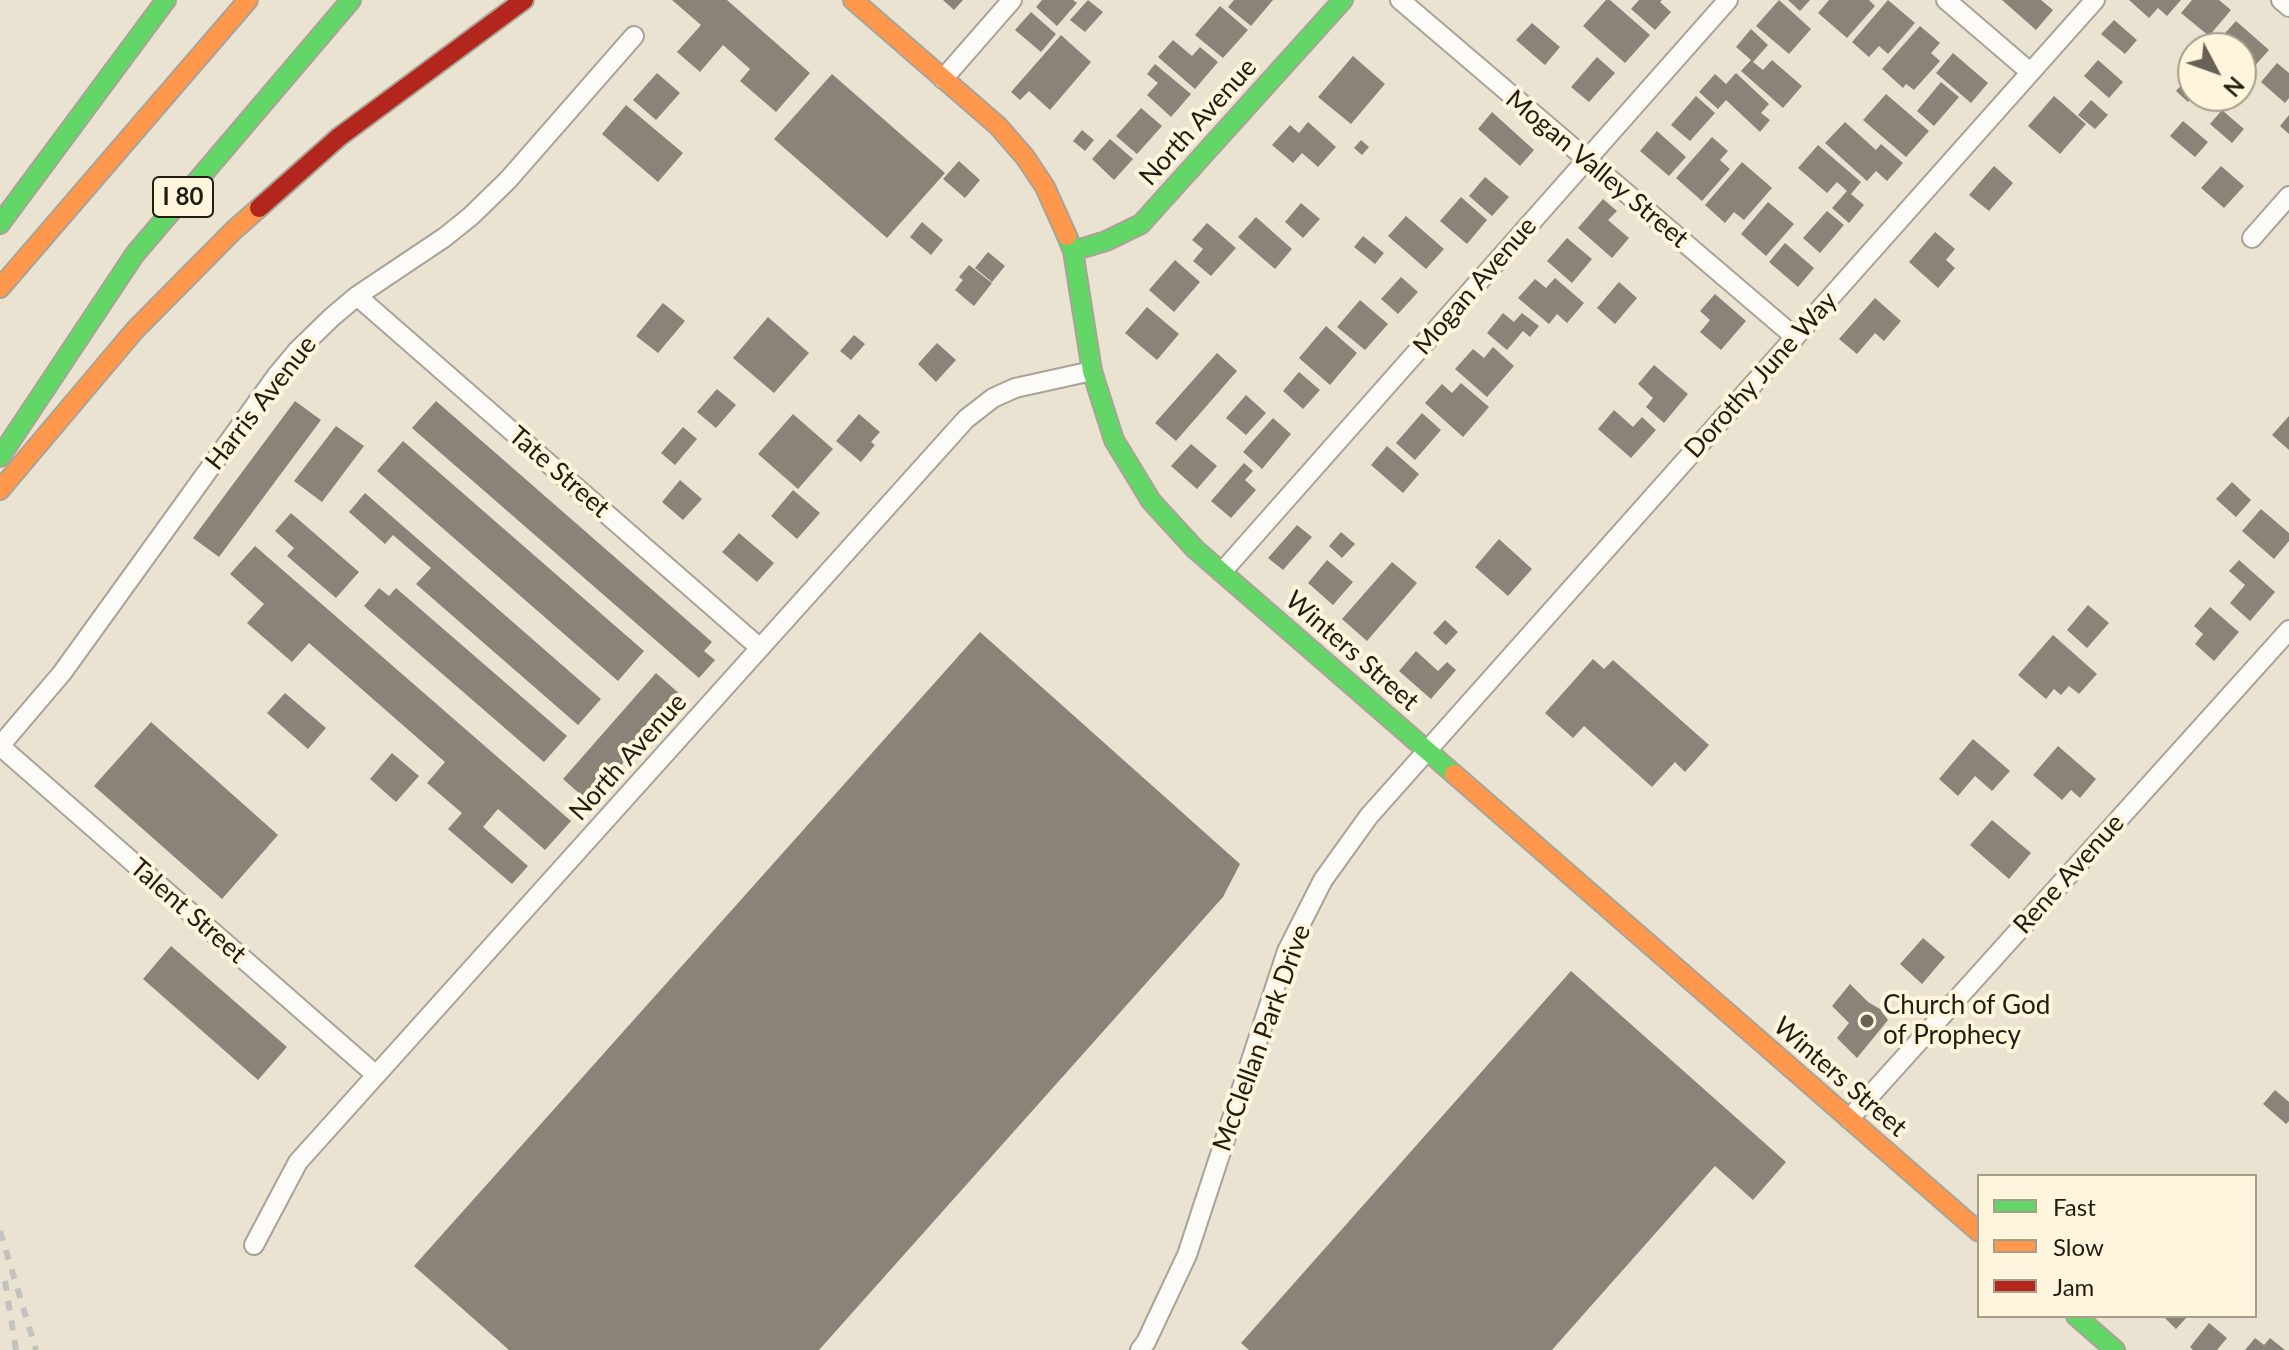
<!DOCTYPE html>
<html>
<head>
<meta charset="utf-8">
<style>
  body { margin:0 }
  #map { position:relative; width:2289px; height:1350px; overflow:hidden; background:#eae3d2; font-family:Lato,sans-serif }
  canvas { display:block }
  .legend { position:absolute; left:1977px; top:1174px; width:280px; height:144px; box-sizing:border-box; background:#fff4dc; border:2px solid #a69e8b; margin:0; padding:10px 14px; list-style:none; font-size:24px; color:#211c11 }
  .legend li { display:flex; align-items:center; gap:16px; height:40px }
  .legend b { width:40px; border:2px solid #a69e8b }
  .north { position:absolute; left:2177px; top:32px; width:80px; height:80px; box-sizing:border-box; background:#fff4dc; border:2px solid #a69e8b; border-radius:50%; rotate:131deg; font-size:22px; font-weight:700; line-height:32px; text-align:center; color:#211c11 }
  .north::after { content:''; display:block; margin:auto; width:28px; height:36px; background:#676255; clip-path:polygon(50% 0,100% 100%,50% 72%,0 100%) }
</style>
</head>
<body>
<div id="map">
<canvas width="2289" height="1350"></canvas>
<ul class="legend">
<li><b style="height:10px;background:#63d668"></b>Fast</li>
<li><b style="height:10px;background:#ff974d"></b>Slow</li>
<li><b style="height:10px;background:#b3261e"></b>Jam</li>
</ul>
<div class="north">N</div>
</div>
<script>
const ctx = document.querySelector('canvas').getContext('2d');
ctx.lineJoin = 'round';
function fill(path, color) {
  ctx.fillStyle = color;
  ctx.fill(path, 'evenodd');
}
function toPath(rows) {
  const path = new Path2D();
  for (const r of rows) {
    path.moveTo(r[0], r[1]);
    for (let i = 2; i < r.length; i += 2) path.lineTo(r[i], r[i + 1]);
  }
  return path;
}
function strokePath(path, color, width, dash) {
  ctx.strokeStyle = color;
  ctx.lineWidth = width;
  ctx.lineCap = dash ? 'butt' : 'round';
  ctx.setLineDash(dash || []);
  ctx.stroke(path);
}
function write(font, color, halo, rows, align = 'center') {
  ctx.font = font + ' Lato,sans-serif';
  ctx.lineWidth = 8;
  ctx.setLineDash([]);
  ctx.textBaseline = 'middle';
  ctx.strokeStyle = halo;
  ctx.fillStyle = color;
  for (const [text, x, y, turn = 0] of rows) {
    ctx.save();
    ctx.translate(x, y);
    ctx.rotate((+turn || 0) * Math.PI / 180);
    ctx.textAlign = isNaN(turn) ? turn : align;
    if (halo) ctx.strokeText(text, 0, 0);
    ctx.fillText(text, 0, 0);
    ctx.restore();
  }
}
fill(toPath([
  [672,0,727,0,810,73,776,112,740,81,750,69,723,45,700,72,677,52,701,25],
  [943,0,963,0,954,10],
  [1042,0,1073,0,1077,3,1057,26,1036,7],
  [1088,0,1103,12,1085,32,1070,20],
  [1234,0,1273,0,1251,26,1228,7],
  [1606,0,1610,0,1650,35,1625,63,1583,26],
  [1639,0,1662,0,1660,2,1671,12,1655,30,1631,9],
  [1779,0,1811,29,1789,54,1756,26],
  [1788,0,1810,0,1800,11],
  [1829,0,1869,0,1875,6,1847,38,1818,13],
  [1888,0,1915,23,1888,54,1879,46,1869,57,1852,42],
  [2002,0,2041,0,2053,10,2036,30],
  [2129,0,2181,0,2167,16,2158,8,2149,18],
  [2192,0,2219,0,2231,10,2209,36,2181,13],
  [1220,6,1248,30,1223,58,1195,35],
  [1031,12,1056,34,1041,52,1015,30],
  [2114,20,2137,40,2125,54,2101,34],
  [2236,21,2269,50,2252,69,2241,59,2241,48,2228,48,2234,41,2225,33],
  [1532,23,1560,47,1545,65,1516,40],
  [1920,26,1940,43,1931,53,1940,61,1914,90,1906,84,1903,88,1882,69],
  [1751,29,1768,45,1753,62,1763,70,1772,60,1802,86,1783,108,1741,71,1751,60,1736,47],
  [1061,35,1091,62,1050,110,1029,91,1020,100,1011,92],
  [1173,40,1192,56,1200,47,1218,62,1195,89,1158,57],
  [1953,53,1988,83,1971,103,1936,73],
  [1353,56,1385,84,1351,124,1318,97],
  [1597,57,1615,73,1589,102,1571,87],
  [2098,60,2123,82,2109,98,2084,76],
  [2277,63,2289,73,2289,98,2285,103,2261,82],
  [1155,64,1191,94,1171,117,1147,95,1158,83,1147,74],
  [657,73,680,93,656,120,633,100],
  [1736,73,1769,104,1761,113,1770,120,1760,132,1726,100,1718,109,1699,92,1715,74,1726,84],
  [832,74,945,173,887,238,774,139],
  [2187,79,2193,84,2193,96,2188,102,2176,91],
  [1941,82,1959,97,1934,126,1917,111],
  [1886,94,1929,131,1906,157,1863,120],
  [1696,96,1715,113,1690,141,1671,125],
  [2054,96,2086,124,2060,154,2028,126],
  [2091,100,2108,115,2095,129,2078,115],
  [626,105,683,153,658,182,602,134],
  [1141,108,1162,126,1137,154,1116,136],
  [2222,110,2244,129,2232,143,2210,124],
  [1492,112,1534,150,1520,166,1478,129],
  [2289,115,2289,134,2280,126],
  [2183,121,2208,142,2195,157,2170,136],
  [1308,122,1336,147,1318,167,1302,153,1293,163,1272,145,1290,125,1299,133],
  [1845,122,1876,150,1881,144,1903,163,1887,181,1876,171,1867,181,1825,143],
  [1082,130,1094,140,1085,151,1073,141],
  [1657,131,1686,157,1669,176,1640,151],
  [1712,137,1728,151,1720,160,1730,169,1702,201,1676,178],
  [1110,139,1133,159,1114,180,1092,159],
  [1361,140,1369,147,1362,155,1354,148],
  [1818,145,1861,182,1851,194,1864,205,1849,223,1832,208,1847,191,1837,182,1827,193,1798,168],
  [959,161,980,180,965,198,943,179],
  [1742,162,1772,188,1744,220,1734,212,1725,223,1705,205],
  [1994,166,2013,183,1989,211,1969,195],
  [2221,166,2244,186,2224,208,2201,188],
  [1485,177,1509,197,1492,216,1469,196],
  [1461,197,1487,220,1467,244,1440,221],
  [1603,199,1617,211,1608,220,1629,238,1612,258,1578,228],
  [1768,202,1794,224,1766,256,1741,234],
  [1301,203,1320,219,1303,238,1285,222],
  [1827,211,1844,225,1820,253,1803,238],
  [1406,216,1444,249,1426,269,1388,236],
  [1256,217,1292,249,1275,269,1238,237],
  [922,222,943,240,931,255,910,237],
  [1207,223,1236,248,1211,276,1193,261,1203,249,1192,240],
  [1935,232,1955,249,1946,260,1955,268,1938,288,1909,262],
  [1363,236,1384,253,1375,264,1354,247],
  [1567,238,1592,259,1572,283,1547,261],
  [1785,243,1814,268,1798,287,1769,262],
  [988,252,1005,266,992,282,975,268],
  [1175,260,1200,282,1174,312,1149,290],
  [969,265,992,283,974,306,955,290,963,280,959,277],
  [1401,277,1418,292,1398,314,1381,299],
  [1555,278,1584,303,1567,323,1557,314,1549,324,1518,298,1535,279,1546,288],
  [1619,282,1637,298,1615,324,1597,308],
  [1715,294,1746,321,1721,350,1700,332,1710,320,1700,311],
  [1875,298,1901,321,1884,341,1875,333,1857,354,1839,339],
  [1360,300,1388,324,1365,350,1337,327],
  [663,303,685,321,658,353,636,336],
  [1147,307,1179,334,1157,360,1125,333],
  [1503,313,1514,322,1522,313,1539,326,1530,337,1523,331,1507,350,1487,333],
  [768,317,809,353,774,393,733,358],
  [1326,326,1357,353,1330,385,1299,358],
  [854,335,865,344,851,360,840,351],
  [937,343,956,360,936,382,918,364],
  [1493,347,1514,366,1487,397,1455,369,1473,349,1484,358],
  [1217,353,1237,371,1176,441,1155,423],
  [1654,365,1688,394,1664,423,1646,407,1653,398,1638,384],
  [1299,372,1320,390,1303,409,1283,391],
  [1461,383,1489,407,1463,437,1425,403,1442,384,1452,393],
  [717,389,736,405,716,428,697,412],
  [1246,395,1266,413,1246,435,1226,418],
  [295,401,321,420,219,557,193,538],
  [436,401,712,642,704,651,715,660,699,678,412,428],
  [1614,410,1633,427,1642,417,1656,430,1631,458,1598,429],
  [1422,413,1441,430,1415,460,1396,443],
  [793,414,833,449,798,489,758,454],
  [859,414,880,432,871,442,875,445,861,462,836,441],
  [2289,416,2289,450,2272,435],
  [1273,418,1291,434,1262,469,1243,452],
  [336,426,364,446,322,502,294,481],
  [683,427,697,439,675,465,661,453],
  [403,441,644,651,618,681,377,471],
  [1191,444,1217,466,1197,489,1171,466],
  [1387,446,1419,474,1403,493,1371,465],
  [1244,463,1253,471,1245,480,1256,490,1231,518,1211,501],
  [680,480,702,499,683,520,662,502],
  [2232,482,2251,500,2236,517,2216,499],
  [793,490,820,513,797,539,771,516],
  [365,493,601,699,578,725,416,584,431,568,393,535,385,544,349,512],
  [2261,509,2289,533,2289,541,2274,559,2242,531],
  [291,513,359,572,336,598,287,556,294,548,275,531],
  [1297,525,1312,537,1283,570,1268,558],
  [1341,532,1355,544,1342,558,1329,546],
  [739,533,774,563,757,582,722,552],
  [1499,539,1532,569,1508,596,1475,567],
  [255,546,571,821,545,850,498,809,483,827,528,866,512,884,448,829,462,813,427,783,445,762,309,643,292,662,247,623,264,604,230,574],
  [1327,560,1353,582,1333,605,1308,583],
  [2239,560,2275,592,2250,621,2230,603,2245,585,2229,571],
  [1392,562,1417,583,1367,641,1342,619],
  [379,588,389,596,396,588,567,736,544,762,364,606],
  [2088,605,2109,623,2087,648,2067,630],
  [2210,607,2239,632,2214,661,2195,644,2203,634,2194,626],
  [1445,620,1458,632,1446,645,1433,633],
  [980,632,1240,864,1223,897,819,1350,509,1350,414,1266],
  [2053,635,2097,674,2079,694,2069,686,2061,695,2054,689,2046,699,2018,675],
  [1416,651,1438,671,1447,662,1456,670,1431,699,1399,671],
  [1593,659,1604,669,1613,660,1709,745,1685,772,1675,762,1652,787,1584,726,1573,738,1545,713],
  [656,673,682,696,589,802,563,779],
  [285,693,326,728,308,749,267,713],
  [151,722,278,835,222,899,94,786],
  [1973,739,2010,771,1992,791,1975,776,1958,796,1939,779],
  [2058,746,2096,779,2080,798,2071,790,2062,800,2033,775],
  [392,753,419,776,396,802,370,779],
  [1992,820,2031,853,2009,879,1970,845],
  [1923,938,1945,957,1922,984,1900,964],
  [171,946,287,1047,258,1080,143,979],
  [1571,971,1786,1162,1753,1200,1715,1166,1552,1350,1249,1350,1241,1343],
  [1850,984,1868,1002,1880,1009,1888,1020,1857,1058,1837,1038,1849,1023,1832,1006],
  [2275,1090,2289,1102,2289,1121,2286,1124,2263,1104],
  [2163,1316,2188,1316,2176,1329],
  [2209,1323,2227,1338,2217,1350,2193,1350,2190,1347],
  [2255,1338,2264,1345,2270,1338,2285,1350,2245,1350]
]), '#898477');
const street = toPath([
  [1400,0,1795,337],
  [1946,0,2030,72],
  [2281,0,2289,7],
  [943,79,1012,0],
  [2252,238,2289,196],
  [357,296,760,648],
  [1222,572,1728,0],
  [0,746,62,673,277,375,297,351,332,317,357,296,445,237,471,216,508,180,634,36],
  [0,746,376,1075],
  [1849,1119,2289,630],
  [254,1245,298,1162,966,419,993,398,1015,388,1092,371],
  [1140,1350,1146,1342,1187,1255,1287,951,1323,880,1369,816,2095,0]
]);
const fast = toPath([
  [0,224,166,0],
  [1067,236,1073,251,1092,371,1114,440,1151,501,1195,549,1454,774],
  [1073,251,1106,241,1141,224,1343,0],
  [0,457,135,254,351,0],
  [2076,1316,2115,1350]
]);
const slow = toPath([
  [853,0,998,126,1025,157,1045,187,1067,236],
  [0,288,248,0],
  [0,490,135,330,234,230,259,208],
  [1454,774,1979,1232]
]);
const jam = toPath([
  [259,208,339,137,524,0]
]);
strokePath(street, '#a9a397', 22);
strokePath(fast, '#a9a397', 22);
strokePath(slow, '#a9a397', 22);
strokePath(jam, '#a9a397', 22);
strokePath(street, '#fcfbf8', 18);
strokePath(fast, '#63d668', 18);
strokePath(slow, '#ff974d', 18);
strokePath(jam, '#b3261e', 18);
strokePath(toPath([
  [0,1231,36,1350],
  [5,1281,16,1350]
]), '#c4c2bd', 6, [10, 10]);
for (const [x, y, r, color] of [
  [1867,1021,8,"#676255"]
]) {
  const dot = new Path2D();
  dot.arc(x, y, r, 0, 2 * Math.PI);
  ctx.fillStyle = color;
  ctx.fill(dot);
  strokePath(dot, '#fff4dc', 3);
}
for (const [x, y, w] of [
  [183,197,60]
]) {
  const box = new Path2D();
  box.roundRect(x - w / 2, y - 20, w, 40, 6);
  ctx.fillStyle = '#fff4dc';
  ctx.fill(box);
  strokePath(box, '#211c11', 2);
}
write('bold 24px', '#211c11', null, [
  ["I 80",183,197]
]);
write('26px', '#211c11', '#fff4dc', [
  ["North Avenue",1198,122,-48],
  ["Mogan Valley Street",1597,169,40],
  ["Mogan Avenue",1475,286,-49],
  ["Dorothy June Way",1761,375,-48],
  ["Harris Avenue",261,403,-52],
  ["Tate Street",559,472,41],
  ["Winters Street",1352,651,41],
  ["North Avenue",628,757,-48],
  ["Rene Avenue",2069,874,-48],
  ["Talent Street",188,911,41],
  ["McClellan Park Drive",1262,1038,-70],
  ["Winters Street",1840,1077,41]
]);
write('26px', '#211c11', '#fff4dc', [
  ["Church of God",1883,1006],
  ["of Prophecy",1883,1036]
], 'left');
</script>
</body>
</html>
